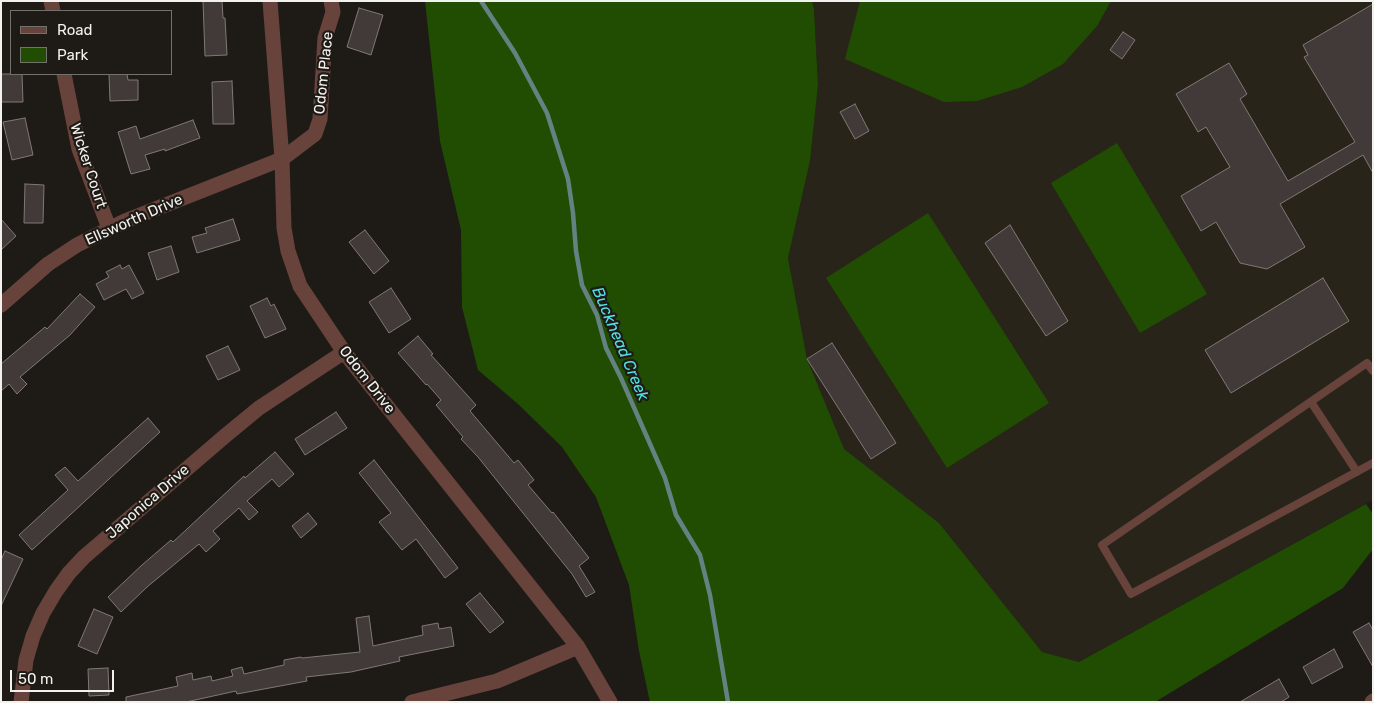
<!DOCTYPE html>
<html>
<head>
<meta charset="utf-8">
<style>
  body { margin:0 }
  #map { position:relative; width:1374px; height:703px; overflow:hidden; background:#1e1b16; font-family:Rubik,sans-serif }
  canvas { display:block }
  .frame { position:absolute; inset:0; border:2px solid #f3f1ed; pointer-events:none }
  .legend { position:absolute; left:10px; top:10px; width:162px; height:65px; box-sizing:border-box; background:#1e1b16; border:1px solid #73716c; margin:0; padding:6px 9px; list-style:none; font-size:15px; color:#f3f1ed }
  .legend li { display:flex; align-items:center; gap:10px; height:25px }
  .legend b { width:25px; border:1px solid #73716c }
  .scale { position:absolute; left:10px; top:670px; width:104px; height:22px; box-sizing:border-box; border:2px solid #f3f1ed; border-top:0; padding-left:6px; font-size:15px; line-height:18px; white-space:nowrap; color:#f3f1ed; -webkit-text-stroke:4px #1e1b16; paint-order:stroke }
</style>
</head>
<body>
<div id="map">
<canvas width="1374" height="703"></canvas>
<div class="frame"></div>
<ul class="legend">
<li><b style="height:6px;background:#68433b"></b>Road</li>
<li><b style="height:14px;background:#214d02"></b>Park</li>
</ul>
<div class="scale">50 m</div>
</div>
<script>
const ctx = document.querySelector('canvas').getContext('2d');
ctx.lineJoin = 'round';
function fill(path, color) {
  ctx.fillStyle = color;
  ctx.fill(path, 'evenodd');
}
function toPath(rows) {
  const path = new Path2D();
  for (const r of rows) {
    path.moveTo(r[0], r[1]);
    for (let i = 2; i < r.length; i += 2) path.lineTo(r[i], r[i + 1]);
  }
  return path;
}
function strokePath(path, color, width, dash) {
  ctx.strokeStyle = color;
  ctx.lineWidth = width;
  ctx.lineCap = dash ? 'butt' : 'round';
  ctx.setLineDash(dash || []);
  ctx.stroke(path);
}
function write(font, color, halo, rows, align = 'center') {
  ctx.font = font + ' Rubik,sans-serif';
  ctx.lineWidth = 4.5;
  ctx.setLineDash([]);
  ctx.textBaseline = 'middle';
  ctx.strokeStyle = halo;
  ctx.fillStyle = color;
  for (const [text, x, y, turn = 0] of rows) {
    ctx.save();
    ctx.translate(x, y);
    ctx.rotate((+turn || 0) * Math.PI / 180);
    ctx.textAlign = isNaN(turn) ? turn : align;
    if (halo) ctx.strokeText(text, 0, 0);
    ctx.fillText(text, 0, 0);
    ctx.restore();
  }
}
fill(toPath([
  [812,1,1373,1,1373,500,1079,662,1042,652,939,523,843,449,807,359,788,258,810,161,818,85,814,9]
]), '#292419');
fill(toPath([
  [425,1,812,1,814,9,818,85,810,161,788,258,807,359,844,449,939,523,1042,652,1079,662,1366,504,1373,514,1373,549,1343,588,1155,702,650,702,639,651,629,585,596,497,562,447,518,404,478,370,462,307,461,230,440,141],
  [860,1,1111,1,1097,26,1063,64,1022,87,977,101,944,102,845,59],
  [1117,143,1207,294,1140,333,1051,183],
  [928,213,1049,403,947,468,826,278]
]), '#214d02');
strokePath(toPath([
  [481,1,515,53,547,113,568,179,573,213,576,251,582,285,597,315,606,348,621,378,665,478,676,515,700,555,710,595,728,702]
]), '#648282', 4.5);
const building = toPath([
  [203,1,222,1,223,18,225,18,227,55,205,56,203,1],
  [1373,4,1373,173,1363,155,1280,204,1305,247,1267,269,1240,263,1216,222,1201,231,1181,196,1230,167,1206,127,1198,132,1176,94,1229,63,1247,94,1240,99,1288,181,1355,142,1304,57,1308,55,1303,45,1373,4],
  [359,8,383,15,371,55,347,47,359,8],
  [1123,32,1135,40,1122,59,1110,50,1123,32],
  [1,74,22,74,23,102,1,102,1,74],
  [109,74,127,74,128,80,138,80,138,100,110,101,109,74],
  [232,81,234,124,213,124,212,82,232,81],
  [855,104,869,131,855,139,840,112,855,104],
  [25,118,33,155,12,160,3,122,25,118],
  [193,120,200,138,165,151,165,149,145,155,150,169,131,174,118,132,136,126,140,139,193,120],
  [25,184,44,185,43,223,24,223,25,184],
  [1,219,16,236,1,250,1,219],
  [233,219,240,240,197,253,192,237,207,233,205,228,233,219],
  [1010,225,1068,321,1046,336,985,243,1010,225],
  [365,230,389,261,374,274,349,242,365,230],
  [171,246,179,272,157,280,148,253,171,246],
  [120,265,122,269,129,265,144,293,132,299,126,289,104,300,96,284,109,277,106,272,120,265],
  [1323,278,1349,321,1231,393,1205,350,1323,278],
  [391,288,411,319,389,333,369,302,391,288],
  [80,294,95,307,70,335,20,377,27,384,17,394,9,384,1,391,1,364,45,327,47,329,80,294],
  [267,298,271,306,274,304,286,329,265,338,250,306,267,298],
  [418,336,433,354,431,355,476,405,470,411,514,463,518,460,534,480,528,485,552,513,553,512,589,558,579,566,595,592,586,597,572,574,478,457,461,439,463,437,436,405,441,400,427,384,426,385,398,353,418,336],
  [832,343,896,443,871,459,807,359,832,343],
  [228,346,240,370,218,380,206,356,228,346],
  [336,412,347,428,305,455,295,439,336,412],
  [148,418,160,432,32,550,19,535,68,490,55,475,65,467,78,481,148,418],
  [275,452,294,474,279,487,272,479,247,501,258,512,249,520,239,508,213,531,220,539,206,552,199,544,147,587,121,612,108,597,142,565,171,540,173,542,244,476,245,478,275,452],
  [374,460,458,568,445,578,416,539,402,550,379,522,391,513,359,473,374,460],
  [308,513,317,524,301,538,292,526,308,513],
  [5,551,23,559,1,606,1,560,5,551],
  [480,593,504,622,490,633,466,604,480,593],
  [94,609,113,617,97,654,78,646,94,609],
  [369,616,373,646,423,635,422,626,438,623,439,629,451,627,454,646,399,657,400,661,351,672,306,677,307,681,237,694,236,691,186,702,126,702,126,697,178,686,176,677,192,673,193,680,211,676,212,681,233,676,231,670,242,667,244,674,284,665,284,660,301,657,302,658,360,652,356,618,369,616],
  [1369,623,1373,630,1373,667,1353,632,1369,623],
  [1334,649,1343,667,1312,684,1303,667,1334,649],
  [108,668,109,695,89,696,88,669,108,668],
  [1279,679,1289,697,1281,702,1240,702,1279,679]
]);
fill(building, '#423a39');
strokePath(building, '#817876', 1);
strokePath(toPath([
  [1373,371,1367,363,1102,545,1131,594,1373,463],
  [1311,402,1357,472]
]), '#68433b', 8);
strokePath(toPath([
  [51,1,53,11],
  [270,1,282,159,284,228,288,251,300,286,344,352,578,647,610,702],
  [64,74,79,149,109,228],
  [1,305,48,264,77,245,125,221,282,159,315,134,320,119,325,38,333,12,331,1],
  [21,702,26,660,33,636,43,613,56,591,69,573,84,557,225,436,259,408,344,352],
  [412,702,497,681,578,647],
  [1372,702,1373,701]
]), '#68433b', 15);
write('15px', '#f3f1ed', '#1e1b16', [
  ["Odom Place",324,73,-84],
  ["Wicker Court",88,166,72],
  ["Ellsworth Drive",134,220,-24],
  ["Odom Drive",367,380,52],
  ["Japonica Drive",148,502,-41]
]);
write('italic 16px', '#50e1e5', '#1e1b16', [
  ["Buckhead Creek",620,344,67]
]);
</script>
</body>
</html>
